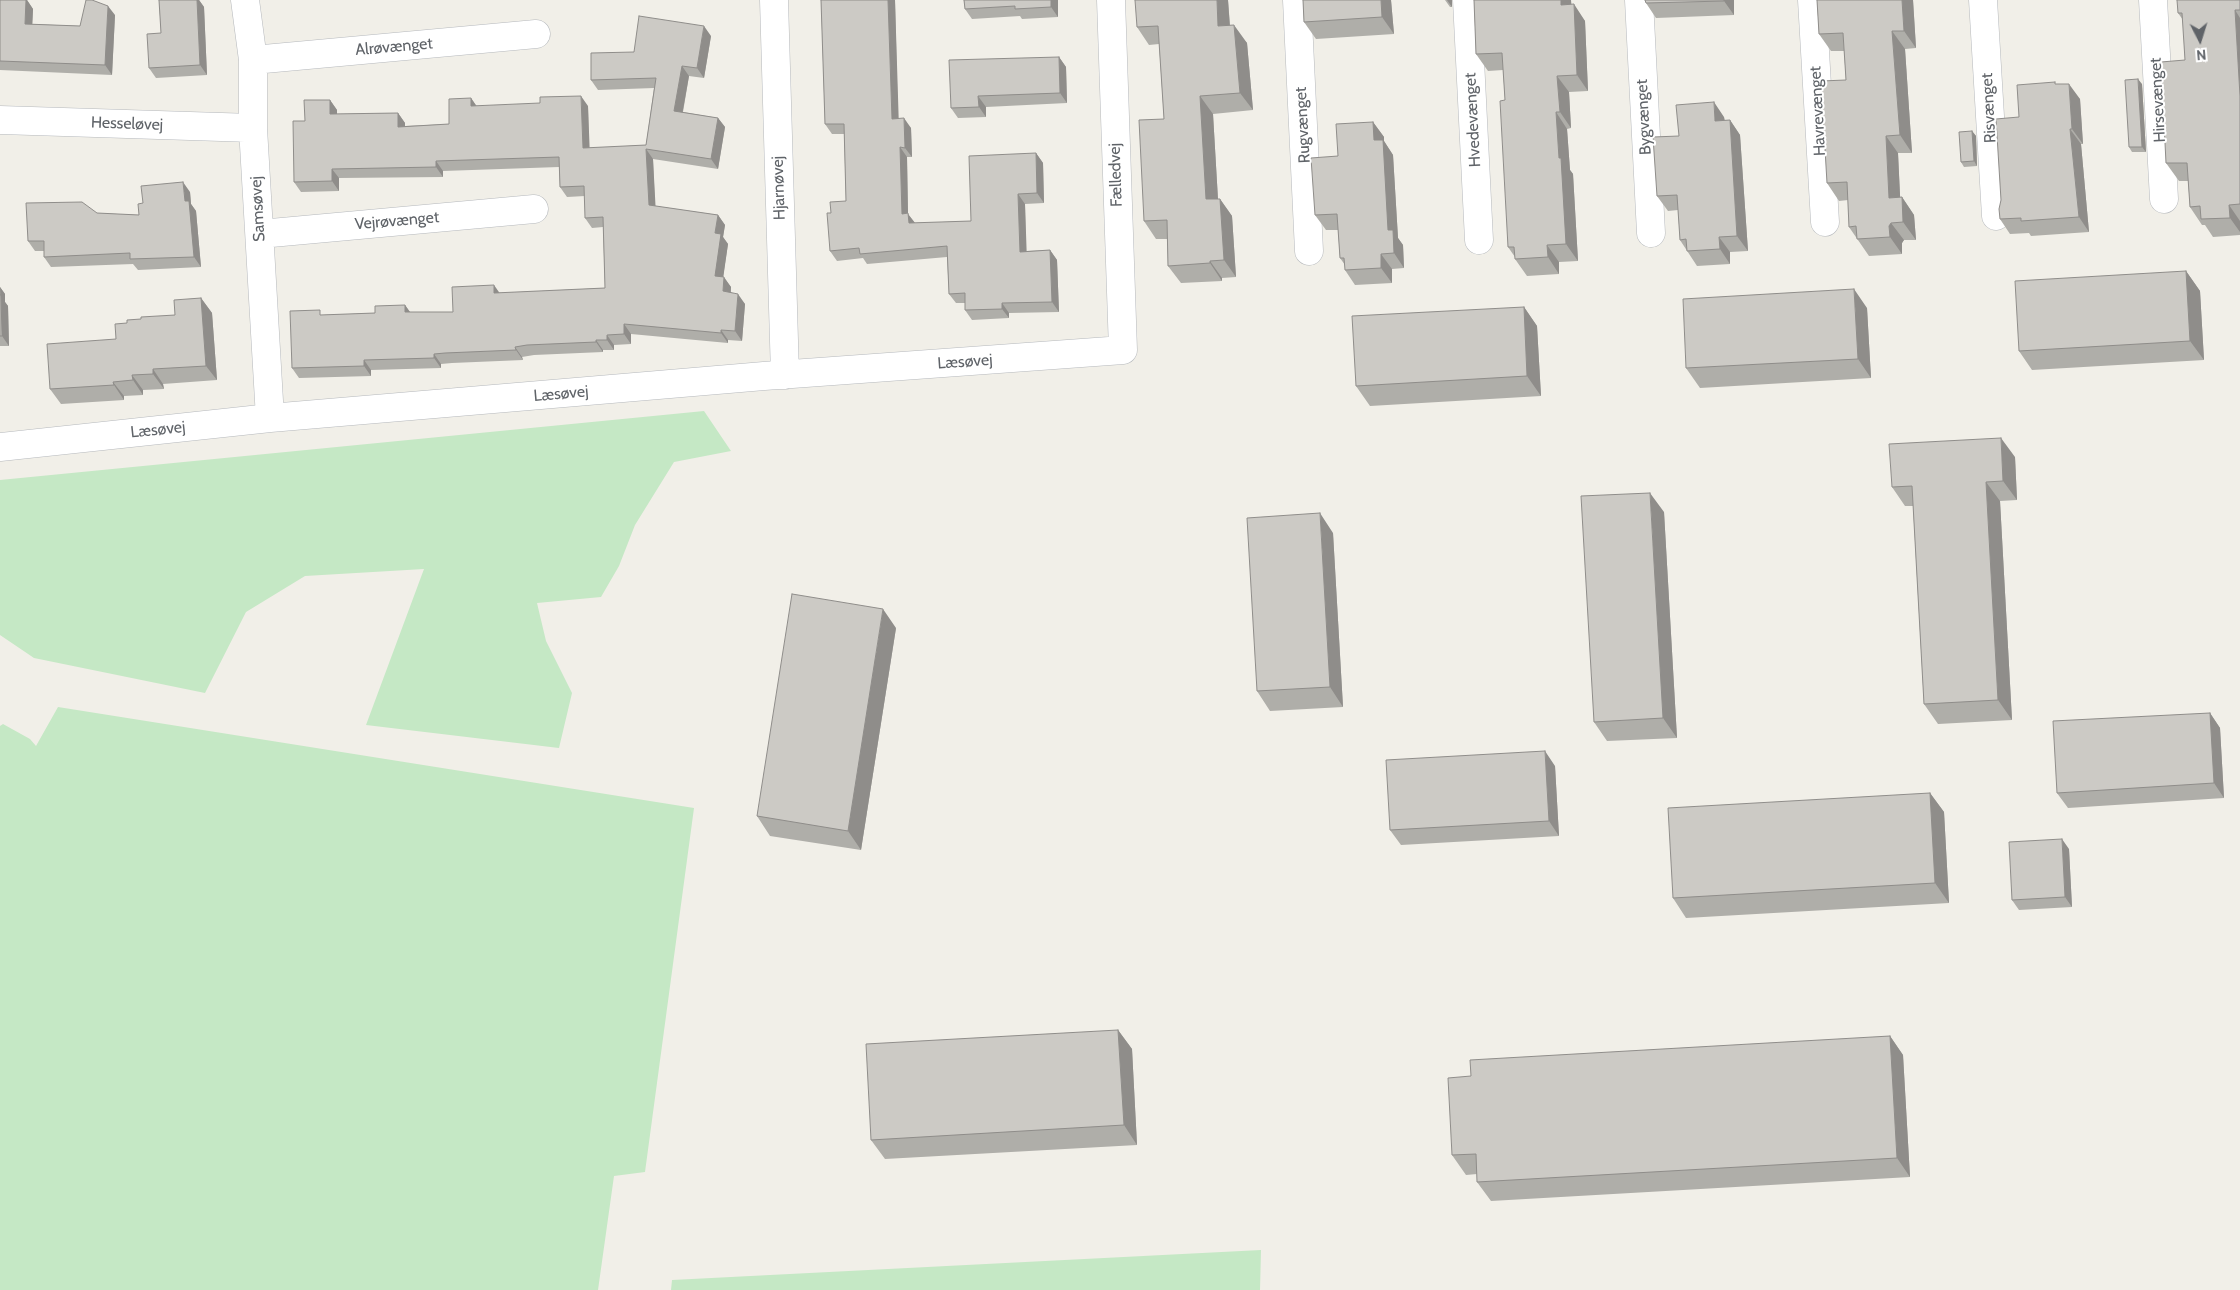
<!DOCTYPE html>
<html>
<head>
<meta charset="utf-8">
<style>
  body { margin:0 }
  #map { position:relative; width:2240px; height:1290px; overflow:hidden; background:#f1efe8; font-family:Cabin,sans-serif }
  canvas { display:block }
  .north { position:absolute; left:2175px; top:15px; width:50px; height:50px; -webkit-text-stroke:4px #fff; paint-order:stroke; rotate:175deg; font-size:14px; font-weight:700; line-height:20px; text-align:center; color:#5f6368 }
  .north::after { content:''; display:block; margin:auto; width:18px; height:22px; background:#5f6368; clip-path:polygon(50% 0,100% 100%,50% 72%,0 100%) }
</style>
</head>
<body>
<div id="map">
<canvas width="2240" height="1290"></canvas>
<div class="north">N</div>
</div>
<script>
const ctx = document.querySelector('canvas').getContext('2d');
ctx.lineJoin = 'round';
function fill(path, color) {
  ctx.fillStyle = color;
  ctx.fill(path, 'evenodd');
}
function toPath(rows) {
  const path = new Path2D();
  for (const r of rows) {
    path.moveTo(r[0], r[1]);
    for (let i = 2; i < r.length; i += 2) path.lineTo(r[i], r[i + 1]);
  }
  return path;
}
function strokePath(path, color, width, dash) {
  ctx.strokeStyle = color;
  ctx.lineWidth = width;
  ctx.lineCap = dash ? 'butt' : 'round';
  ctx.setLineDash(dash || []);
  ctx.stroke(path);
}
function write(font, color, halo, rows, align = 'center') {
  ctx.font = font + ' Cabin,sans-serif';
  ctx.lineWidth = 4;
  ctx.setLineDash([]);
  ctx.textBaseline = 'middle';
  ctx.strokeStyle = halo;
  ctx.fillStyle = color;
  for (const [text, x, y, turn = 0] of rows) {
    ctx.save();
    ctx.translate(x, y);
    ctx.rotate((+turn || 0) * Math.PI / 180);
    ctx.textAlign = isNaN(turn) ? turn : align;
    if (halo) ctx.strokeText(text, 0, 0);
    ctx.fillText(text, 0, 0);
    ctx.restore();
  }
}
fill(toPath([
  [704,411,731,451,674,462,635,525,619,566,601,597,537,603,546,641,572,693,559,748,366,725,424,569,305,576,246,612,205,693,34,658,0,635,0,480],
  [58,707,694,808,645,1172,614,1176,598,1290,0,1290,0,726,3,724,30,739,36,746],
  [1261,1250,1260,1290,671,1290,672,1280]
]), '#c5e8c5');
const street = toPath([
  [245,0,253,60,253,128,270,418],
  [774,0,785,375],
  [1297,0,1309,251],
  [1467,0,1479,240],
  [1639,0,1651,233],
  [1812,0,1825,222],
  [1983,0,1996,216],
  [2153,0,2164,199],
  [253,60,536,34],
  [0,120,253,128],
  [260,234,534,209],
  [0,447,270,418,764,376,1123,350,1111,0]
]);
strokePath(street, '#b5b8bc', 29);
strokePath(street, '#fff', 28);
fill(toPath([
  [0,0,27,0,33,9,32,24,80,26,115,15,112,75,0,70],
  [159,0,199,0,204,7,207,75,156,78,149,68,161,33],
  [821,0,895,0,898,119,911,128,912,157,907,157,908,214,915,223,971,221,1036,153,1043,163,1044,203,1025,204,1026,251,1050,250,1057,260,1059,312,1009,313,1009,318,972,320,965,310,965,303,956,303,949,294,947,257,867,264,863,258,837,261,830,251,831,213,846,201,844,134,832,134,825,124],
  [964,0,1058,0,1058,17,1022,19,1020,16,972,19,965,9],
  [1228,0,1230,25,1247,43,1253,110,1213,114,1218,199,1220,199,1232,216,1236,277,1222,278,1222,281,1181,283,1168,266,1167,239,1156,239,1144,221,1164,119,1159,44,1149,45,1137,27],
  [1303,0,1391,0,1394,34,1316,39,1304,22],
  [1445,0,1452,0,1452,7,1450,7],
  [1474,0,1571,0,1571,4,1585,21,1588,91,1569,92,1571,128,1567,129,1570,170,1573,174,1578,261,1559,262,1559,274,1527,276,1515,259,1515,257,1508,247,1505,100,1503,70,1488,71,1476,54],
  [1645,0,1734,0,1734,15,1656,18,1646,3],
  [1817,0,1913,0,1916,48,1905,49,1912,153,1898,153,1900,197,1902,197,1914,215,1916,240,1904,240,1902,243,1902,254,1869,256,1849,227,1848,200,1839,201,1827,183,1846,80,1844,51,1831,51,1819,34],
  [2240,0,2240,235,2213,237,2205,225,2202,225,2190,207,2188,181,2179,181,2166,163,2185,60,2183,20,2178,13],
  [711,36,704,78,689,76,683,112,718,118,725,127,718,169,653,159,655,206,718,215,725,225,723,237,728,244,723,277,731,287,731,292,745,304,742,341,728,340,728,343,631,334,631,344,614,345,614,350,603,350,603,352,534,355,522,357,523,360,452,363,441,364,441,368,371,370,371,376,299,378,292,368,323,315,375,313,405,305,410,312,453,312,499,293,605,288,603,227,592,228,585,218,585,196,567,197,560,187,559,167,443,171,443,177,339,178,339,191,301,192,294,182,305,121,330,100,337,110,337,114,398,113,405,123,405,126,449,124,471,98,476,106,588,106,589,148,646,145,654,88,598,90,591,80,634,52],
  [1059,57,1066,67,1067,103,986,107,986,117,958,118,951,108],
  [2056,84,2080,99,2083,144,2081,144,2089,232,2031,236,2029,233,2010,234,2000,219,2019,117],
  [2142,84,2146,152,2132,152,2129,147],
  [1724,117,1725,120,1730,120,1740,135,1748,251,1730,252,1730,264,1697,266,1680,240,1678,210,1668,211,1657,196,1679,136],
  [1373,122,1384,137,1384,141,1393,155,1398,238,1403,245,1404,268,1392,269,1392,283,1355,285,1345,270,1345,265,1340,258,1338,230,1326,230,1315,215,1338,156],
  [1972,131,1976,136,1977,166,1964,167,1961,162],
  [190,192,191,204,196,211,201,267,138,270,133,264,51,267,44,257,44,251,35,251,28,241,97,213,139,215,143,203],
  [2186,271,2200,291,2204,360,2032,370,2019,351],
  [0,287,5,294,5,302,8,306,9,346,0,346],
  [201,298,212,313,217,380,163,384,164,389,143,390,143,395,124,396,124,400,61,404,50,389,116,339,127,323,141,319,175,315],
  [1524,307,1537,326,1541,396,1370,406,1356,386],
  [1867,308,1871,378,1700,388,1686,368],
  [2015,457,2017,500,2000,501,2012,720,1938,724,1924,704,1913,506,1905,506,1892,487],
  [1664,512,1677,738,1607,741,1594,722],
  [1333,533,1343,707,1270,711,1257,691],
  [896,628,861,850,770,836,757,816],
  [2210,713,2220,728,2224,798,2068,808,2057,793],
  [1555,766,1559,836,1401,845,1390,830],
  [1930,793,1944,812,1949,903,1686,918,1673,898],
  [2069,849,2072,907,2019,910,2012,900],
  [1118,1030,1132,1049,1137,1145,885,1159,871,1140],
  [1890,1036,1903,1055,1910,1177,1491,1201,1477,1182,1477,1174,1466,1175,1452,1155,1471,1076]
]), '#afaea9');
fill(toPath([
  [26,0,27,0,33,9,32,33,25,24],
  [197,0,199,0,204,7,207,75,200,65],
  [888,0,895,0,899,129,892,119],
  [1051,0,1058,0,1058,17,1051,7],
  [1217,0,1228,0,1231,43,1218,26],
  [1381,0,1391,0,1394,34,1382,17],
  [1447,0,1452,0,1452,7],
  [1561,0,1571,0,1573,21,1561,5],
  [1724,0,1734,0,1734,15,1724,1],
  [1902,0,1913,0,1916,48,1904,31],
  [1574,4,1585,21,1588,91,1577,75],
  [108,6,115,15,112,75,105,65],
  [2235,10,2240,18,2240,96],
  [1234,25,1247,43,1253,110,1240,93],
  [704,26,711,36,704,78,697,68],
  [1892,31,1905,49,1912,153,1900,135],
  [1059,57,1066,67,1067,103,1060,93],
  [682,66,689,76,681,121,674,111],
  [1557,76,1569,92,1571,128,1560,112],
  [2138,79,2142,84,2146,152,2142,147],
  [2069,84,2080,99,2083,144,2072,129],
  [581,96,588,106,590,158,583,148],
  [978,96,986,107,986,117,979,107],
  [1200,96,1213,114,1219,217,1206,199],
  [471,98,478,108,471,106],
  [330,100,337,110,337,124,330,114],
  [1714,102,1724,117,1725,136,1715,121],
  [1556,112,1567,129,1570,170,1573,174,1578,261,1566,244,1559,158],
  [398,113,405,123,405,137,398,127],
  [718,118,725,127,718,169,711,159],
  [904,118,911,128,912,157,905,148],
  [1730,120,1740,135,1748,251,1737,236],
  [1373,122,1384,137,1384,141,1393,155,1398,238,1403,245,1404,268,1394,253,1388,230,1374,140],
  [2070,129,2081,144,2089,232,2079,217],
  [1972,131,1976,136,1977,166,1974,161],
  [1886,136,1898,153,1901,215,1889,198],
  [900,147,907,157,908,214,915,223,916,233,902,214],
  [646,149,653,159,656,215,649,205],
  [1036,153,1043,163,1044,203,1037,193],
  [436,161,443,171,443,177,436,167],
  [332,169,339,178,339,191,332,181],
  [183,182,190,192,191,204,196,211,201,267,194,257,185,201],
  [1018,194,1025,204,1027,262,1020,252],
  [1902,197,1914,215,1916,240,1903,222],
  [1220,199,1232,216,1236,277,1224,260],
  [2229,205,2240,221,2240,232,2230,218],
  [718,215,725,225,723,237,728,244,722,286,715,276,715,233],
  [1891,223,1904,240,1902,243,1902,254,1890,237,1889,226],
  [1719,237,1730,252,1730,264,1720,249],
  [1547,245,1559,262,1559,274,1548,257],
  [1050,250,1057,260,1059,312,1052,302],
  [1381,254,1392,269,1392,283,1381,268],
  [1210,261,1222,278,1222,281,1210,263],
  [2186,271,2200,291,2204,360,2190,341],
  [724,277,731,287,730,300,723,291],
  [494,285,501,295,494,293],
  [0,287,5,294,5,302,8,306,9,346,2,336],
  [1854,289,1867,308,1871,378,1858,359],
  [738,294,745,304,742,341,735,331],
  [201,298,212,313,217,380,206,366],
  [1002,303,1009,313,1009,318,1002,309],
  [405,305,412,315,405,312],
  [1524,307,1537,326,1541,396,1527,376],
  [624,324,631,334,631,344,624,334],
  [721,330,728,340,728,343,721,333],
  [607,335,614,345,614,350,607,340],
  [596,340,603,350,603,352,596,342],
  [515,347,522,357,523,360,516,350],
  [434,354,441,364,441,368,434,358],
  [364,360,371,370,371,376,364,366],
  [153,369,163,384,164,389,153,374],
  [132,375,143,390,143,395,133,380],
  [113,382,124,396,124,400,114,385],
  [2001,438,2015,457,2017,500,2003,481],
  [1986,482,2000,501,2012,720,1998,700],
  [1650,493,1664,512,1677,738,1663,718],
  [1320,513,1333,533,1343,707,1330,687],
  [883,609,896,628,861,850,848,831],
  [2210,713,2220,728,2224,798,2214,783],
  [1545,751,1555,766,1559,836,1549,821],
  [1930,793,1944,812,1949,903,1935,883],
  [2062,839,2069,849,2072,907,2065,897],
  [1118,1030,1132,1049,1137,1145,1124,1125],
  [1890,1036,1903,1055,1910,1177,1897,1158]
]), '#8f8d8a');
const building = toPath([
  [0,0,26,0,25,24,80,26,86,0,92,0,108,6,105,65,0,61,0,0],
  [159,0,197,0,200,65,149,68,147,34,161,33,159,0],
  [821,0,888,0,892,119,904,118,905,148,900,147,902,214,908,213,909,223,971,221,969,156,1036,153,1037,193,1018,194,1020,252,1050,250,1052,302,1002,303,1002,309,965,310,965,293,949,294,947,246,860,254,859,248,830,251,827,213,831,213,830,202,846,201,844,124,825,124,821,0],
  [964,0,1051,0,1051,7,1015,9,1015,6,965,9,964,0],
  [1135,0,1217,0,1218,26,1234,25,1240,93,1200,96,1206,199,1220,199,1224,260,1210,261,1210,263,1168,266,1167,220,1144,221,1139,120,1164,119,1158,26,1137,27,1135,0],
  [1303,0,1381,0,1382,17,1304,22,1303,0],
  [1474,0,1561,0,1561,5,1574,4,1577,75,1557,76,1560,112,1556,112,1559,158,1561,158,1566,244,1547,245,1548,257,1515,259,1514,247,1508,247,1500,101,1505,100,1502,53,1476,54,1474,0],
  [1645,0,1724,0,1724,1,1646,3,1645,0],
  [1817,0,1902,0,1904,31,1892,31,1900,135,1886,136,1889,198,1902,197,1903,222,1891,223,1889,226,1890,237,1857,239,1856,226,1849,227,1847,182,1827,183,1821,81,1846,80,1843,33,1819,34,1817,0],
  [2177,0,2240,0,2240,10,2235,10,2240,96,2240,204,2229,205,2230,218,2201,219,2200,206,2190,207,2187,163,2166,163,2161,62,2185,60,2182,13,2178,13,2177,0],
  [639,16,704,26,697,68,682,66,674,111,718,118,711,159,646,149,649,205,718,215,715,233,721,234,715,276,724,277,723,291,738,294,735,331,721,330,721,333,624,324,624,334,607,335,607,340,596,340,596,342,527,345,515,347,516,350,445,353,434,354,434,358,364,360,364,366,292,368,290,311,320,310,320,315,375,313,375,306,405,305,405,312,453,312,452,287,494,285,494,293,605,288,603,217,585,218,584,186,560,187,559,157,436,161,436,167,332,169,332,181,294,182,293,121,305,121,304,100,330,100,330,114,398,113,398,127,449,124,449,99,471,98,471,106,540,103,540,97,581,96,583,148,646,145,656,78,591,80,591,53,634,52,639,16],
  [1059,57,1060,93,978,96,979,107,951,108,949,60,1059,57],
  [2138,79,2142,147,2129,147,2125,80,2138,79],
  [2055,82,2055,84,2069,84,2072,129,2070,129,2079,217,2021,221,2021,218,2000,219,1999,209,2001,200,1996,119,2019,117,2017,85,2055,82],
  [1714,102,1715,121,1730,120,1737,236,1719,237,1720,249,1687,251,1686,239,1680,240,1677,195,1657,196,1653,137,1679,136,1676,105,1714,102],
  [1373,122,1374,140,1383,140,1388,230,1393,230,1394,253,1381,254,1381,268,1345,270,1344,258,1340,258,1337,214,1315,215,1311,158,1338,156,1336,124,1373,122],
  [1972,131,1974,161,1961,162,1959,132,1972,131],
  [183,182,185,201,189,201,194,257,130,259,130,253,44,257,44,241,28,241,26,203,82,202,97,213,139,215,138,204,143,203,141,186,183,182],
  [2186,271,2190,341,2019,351,2015,281,2186,271],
  [1854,289,1858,359,1686,368,1683,299,1854,289],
  [0,295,1,295,2,336,0,336,0,295],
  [201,298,206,366,153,369,153,374,132,375,133,380,113,382,114,385,50,389,47,344,116,339,115,324,127,323,127,320,141,319,141,317,175,315,174,300,201,298],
  [1524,307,1527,376,1356,386,1352,316,1524,307],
  [2001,438,2003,481,1986,482,1998,700,1924,704,1912,486,1892,487,1889,444,2001,438],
  [1650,493,1663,718,1594,722,1581,496,1650,493],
  [1320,513,1330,687,1257,691,1247,518,1320,513],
  [792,594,883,609,848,831,757,816,792,594],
  [2210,713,2214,783,2057,793,2053,721,2210,713],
  [1545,751,1549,821,1390,830,1386,760,1545,751],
  [1930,793,1935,883,1673,898,1668,808,1930,793],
  [2062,839,2065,897,2012,900,2009,842,2062,839],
  [1118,1030,1124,1125,871,1140,866,1044,1118,1030],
  [1890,1036,1897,1158,1477,1182,1476,1154,1452,1155,1448,1078,1471,1076,1470,1060,1890,1036]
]);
fill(building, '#cccac5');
strokePath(building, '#8f8d8a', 1);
write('16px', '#5f6368', '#fff', [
  ["Alrøvænget",394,47,-5],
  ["Hirsevænget",2158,100,-93],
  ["Risvænget",1989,108,-93],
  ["Havrevænget",1818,111,-93],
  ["Bygvænget",1644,117,-93],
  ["Hvedevænget",1473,120,-93],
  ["Hesseløvej",127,124,2],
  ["Rugvænget",1303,125,-93],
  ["Fælledvej",1116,175,-92],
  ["Hjarnøvej",779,188,-92],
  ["Samsøvej",258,209,-93],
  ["Vejrøvænget",397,221,-5],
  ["Læsøvej",965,362,-4],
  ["Læsøvej",561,394,-5],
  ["Læsøvej",158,430,-6]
]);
</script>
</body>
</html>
